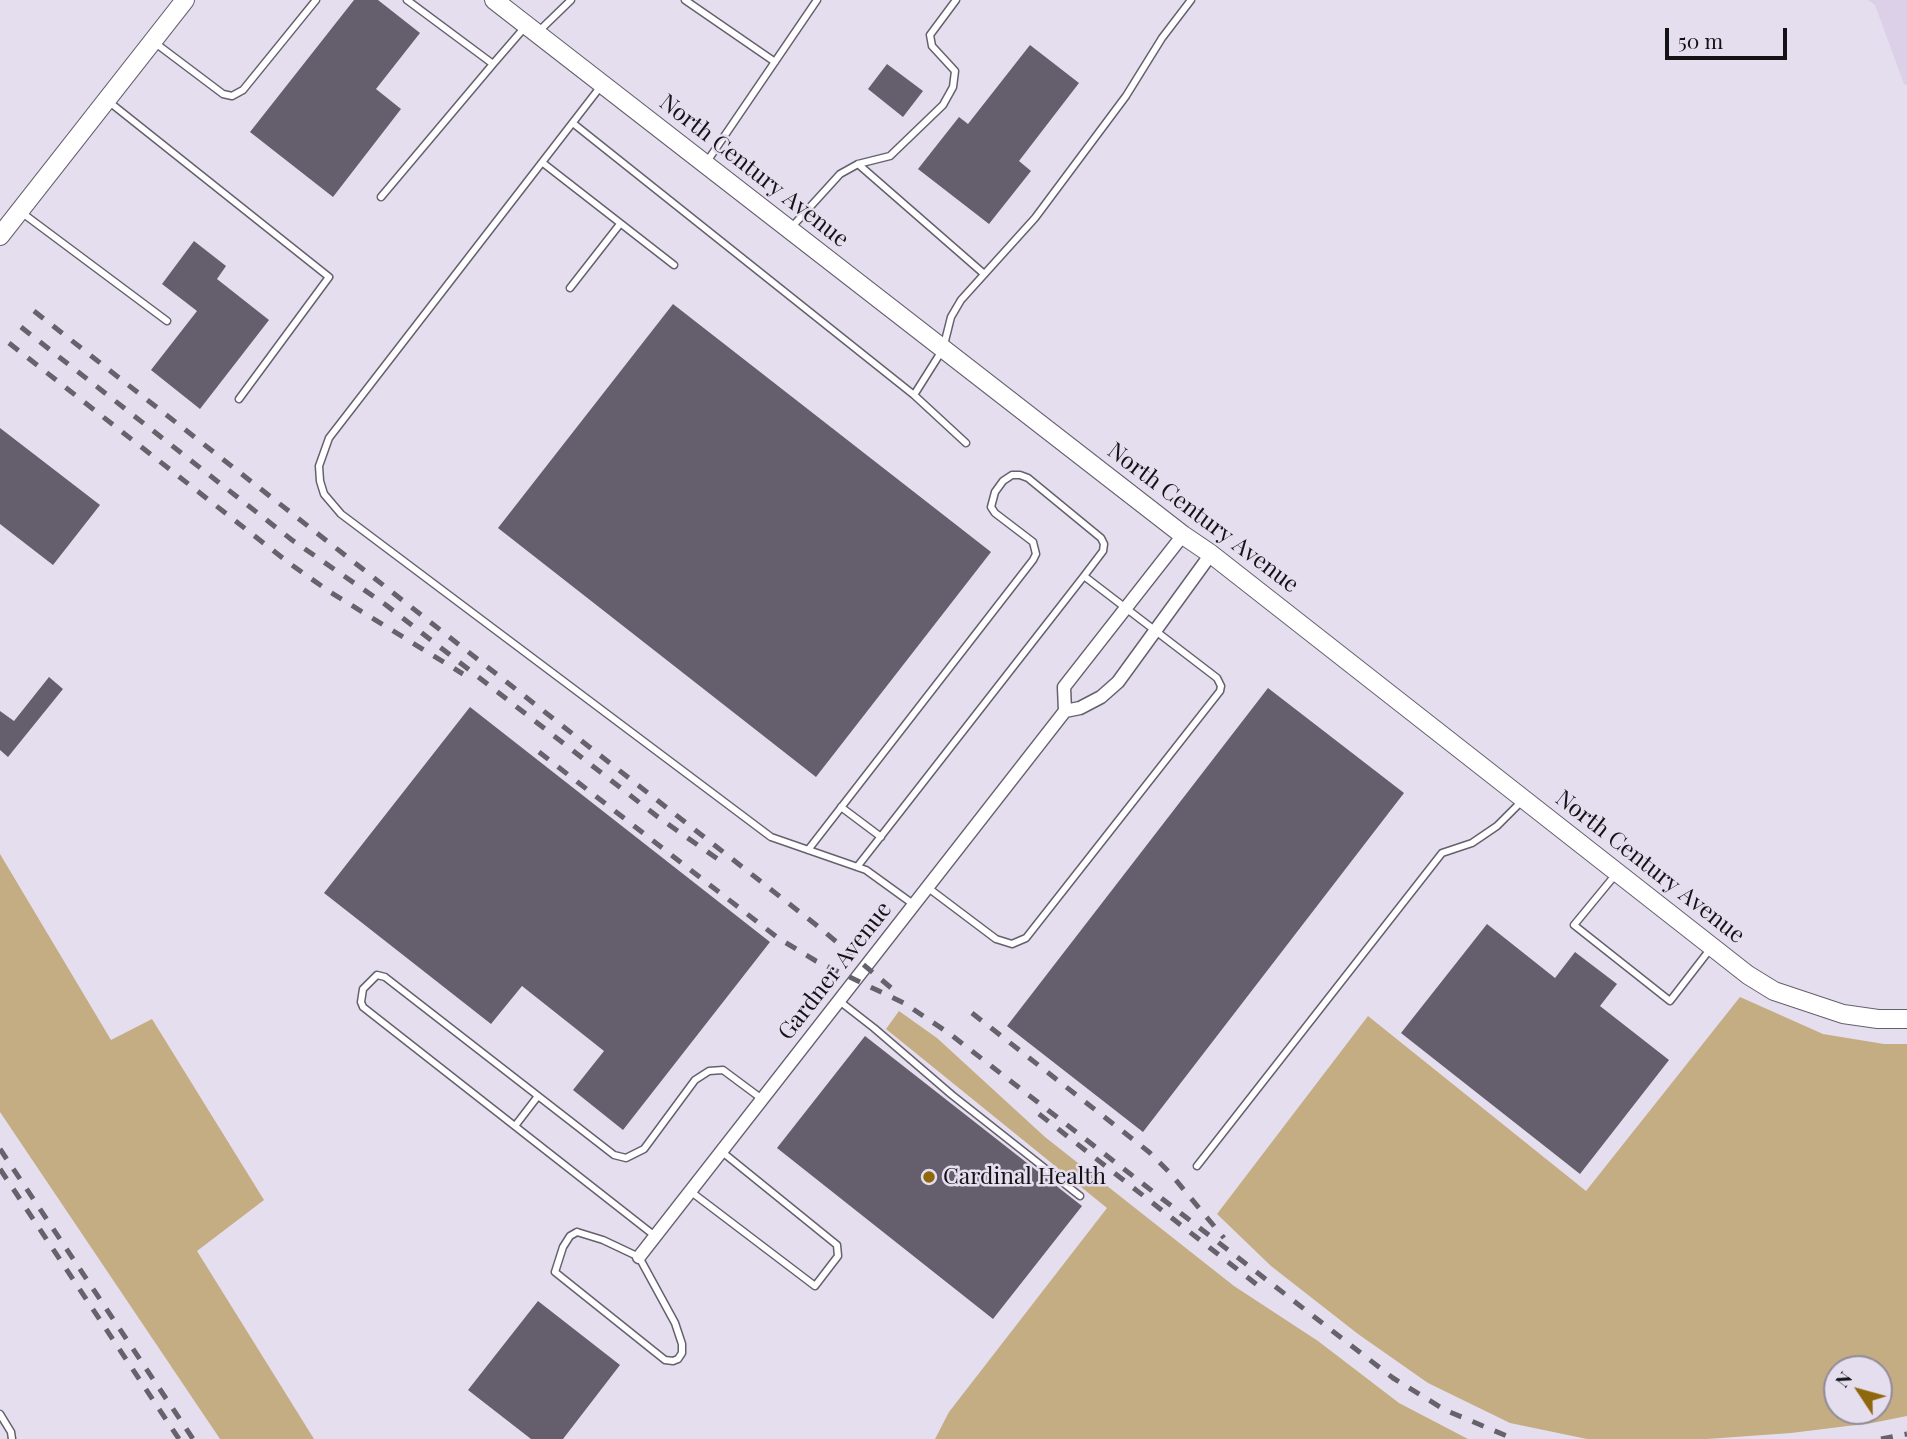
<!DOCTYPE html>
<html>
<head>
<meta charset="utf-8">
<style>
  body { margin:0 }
  #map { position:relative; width:1907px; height:1439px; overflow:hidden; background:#e5deee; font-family:"Playfair Display",serif }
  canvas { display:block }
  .north { position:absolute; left:1823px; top:1355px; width:70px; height:70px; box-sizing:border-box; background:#e5deee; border:2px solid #918c98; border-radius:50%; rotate:306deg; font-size:19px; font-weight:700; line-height:28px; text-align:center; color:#141217 }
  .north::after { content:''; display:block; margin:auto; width:24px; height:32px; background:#8f680d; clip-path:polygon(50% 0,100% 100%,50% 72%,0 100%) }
  .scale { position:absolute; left:1665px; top:28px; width:122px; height:32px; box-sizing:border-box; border:4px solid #141217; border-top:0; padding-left:9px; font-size:21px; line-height:24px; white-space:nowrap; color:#141217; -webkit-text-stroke:5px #e5deee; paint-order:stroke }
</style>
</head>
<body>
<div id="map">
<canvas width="1907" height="1439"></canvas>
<div class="north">N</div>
<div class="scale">50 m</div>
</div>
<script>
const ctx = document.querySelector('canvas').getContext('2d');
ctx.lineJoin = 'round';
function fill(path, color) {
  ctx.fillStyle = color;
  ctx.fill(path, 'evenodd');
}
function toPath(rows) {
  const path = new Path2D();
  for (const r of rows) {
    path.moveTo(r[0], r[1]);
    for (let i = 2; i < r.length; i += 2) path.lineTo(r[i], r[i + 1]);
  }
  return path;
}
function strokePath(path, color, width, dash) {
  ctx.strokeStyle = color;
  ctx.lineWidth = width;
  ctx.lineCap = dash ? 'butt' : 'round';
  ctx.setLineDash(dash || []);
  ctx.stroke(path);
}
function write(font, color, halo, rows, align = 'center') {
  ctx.font = font + ' "Playfair Display",serif';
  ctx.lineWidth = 5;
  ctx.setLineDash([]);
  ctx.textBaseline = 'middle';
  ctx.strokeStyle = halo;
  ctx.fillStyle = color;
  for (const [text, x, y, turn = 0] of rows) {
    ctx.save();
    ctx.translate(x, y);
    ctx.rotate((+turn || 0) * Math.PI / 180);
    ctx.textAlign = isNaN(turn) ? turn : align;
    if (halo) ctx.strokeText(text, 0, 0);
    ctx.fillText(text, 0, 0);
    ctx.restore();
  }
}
fill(toPath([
  [1868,0,1907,0,1907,85,1904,84,1875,5]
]), '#dbd0e8');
fill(toPath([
  [0,854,111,1040,152,1019,264,1200,197,1251,314,1439,220,1439,0,1112],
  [1740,997,1823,1034,1884,1044,1907,1044,1907,1416,1872,1423,1791,1433,1707,1439,1587,1439,1510,1423,1428,1383,1358,1334,1271,1266,1217,1214,1368,1016,1586,1191],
  [1837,1369,1879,1369,1879,1411,1837,1411],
  [899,1011,937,1038,1045,1137,1234,1286,1318,1341,1399,1403,1468,1439,935,1439,949,1412,1107,1208,886,1029]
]), '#c4ad83');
fill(toPath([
  [354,0,378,0,420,33,376,89,401,109,333,197,250,132],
  [1030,45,1079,83,1019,161,1031,171,989,224,918,169,959,117,968,124],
  [887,64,923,91,903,117,868,89],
  [194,241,226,266,217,279,269,320,200,409,151,370,197,311,162,284],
  [673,304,991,552,816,777,498,528],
  [0,428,100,505,53,565,0,524],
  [49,677,63,689,8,757,0,750,0,711,14,721],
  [1268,688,1404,793,1143,1132,1007,1026],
  [470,707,770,942,623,1130,573,1090,604,1051,522,986,491,1024,324,893],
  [1487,924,1555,978,1575,952,1617,984,1600,1006,1669,1060,1580,1174,1401,1033],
  [865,1036,1082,1206,993,1319,777,1148],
  [538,1301,620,1365,563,1439,531,1439,468,1390]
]), '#655f6d');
const lane = toPath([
  [407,0,493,64,525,27],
  [685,0,775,62],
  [538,32,571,0],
  [154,42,223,94,232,96,243,90,316,0],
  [601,86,329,438,319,466,320,481,324,494,341,514,771,837,866,870,913,904],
  [108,101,329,277,239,399],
  [574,124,914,395,943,349,951,317,961,300,1035,218,1126,96,1162,38,1191,0],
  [543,163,674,265],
  [706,163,817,0],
  [858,164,983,273],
  [381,197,493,64],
  [21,212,167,321],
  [790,229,840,174,858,164,890,156,943,105,953,87,955,71,932,46,930,35,956,0],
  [570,288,620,224],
  [914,395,966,443],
  [841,807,881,837],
  [808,850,1033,560,1036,554,1033,542,995,513,991,507,995,492,1003,481,1012,475,1020,475,1028,478,1101,538,1104,544,1103,551,1084,576,1217,678,1221,686,1220,691,1026,938,1012,944,996,939,927,887],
  [857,867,1084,576],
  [1616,874,1574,925,1670,1001,1711,948],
  [838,1000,874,1028,952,1095,1080,1196],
  [515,1126,538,1096],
  [1197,1166,1442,853,1472,843,1497,826,1522,801],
  [690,1191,815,1286,838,1256,837,1245,721,1151],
  [577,1232,603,1240,639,1257,675,1323,682,1344,682,1353,678,1359,673,1361,665,1360,555,1272,563,1247,570,1236,577,1232],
  [655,1236,363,1007,361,1002,363,989,377,975,385,977,614,1155,626,1158,644,1149,695,1080,709,1071,723,1070,762,1099],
  [0,1414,11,1432,12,1439]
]);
const street = toPath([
  [1065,711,1080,708,1101,697,1118,682,1211,554],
  [639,1257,1065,711,1064,687,1183,535]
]);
const secondary = toPath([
  [494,0,1183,535,1211,554,1748,975,1774,991,1843,1014,1878,1019,1907,1019],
  [0,236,185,0]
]);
strokePath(lane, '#66606e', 9);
strokePath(street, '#66606e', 15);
strokePath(secondary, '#66606e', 20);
strokePath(lane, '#fff', 6);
strokePath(street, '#fff', 12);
strokePath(secondary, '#fff', 18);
strokePath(toPath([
  [34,311,820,928,896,992],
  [21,327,292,540,386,605,658,817,719,860],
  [9,343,289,563,330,592,463,674],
  [539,752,778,938,816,961,904,1003,950,1034,1393,1378,1445,1410,1514,1439],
  [972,1013,1149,1152,1170,1173,1224,1238],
  [1039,1114,1265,1291],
  [0,1149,193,1439],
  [0,1169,179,1439],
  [1881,1439,1907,1434]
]), '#65626b', 5, [12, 12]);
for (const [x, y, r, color] of [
  [929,1177,7,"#8f680d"]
]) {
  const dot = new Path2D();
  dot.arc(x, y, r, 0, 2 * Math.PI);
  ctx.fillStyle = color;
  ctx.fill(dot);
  strokePath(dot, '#e5deee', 2.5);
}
write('23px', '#141217', '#e5deee', [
  ["North Century Avenue",754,171,38],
  ["North Century Avenue",1203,518,37],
  ["North Century Avenue",1650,867,38],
  ["Gardner Avenue",835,971,-52]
]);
write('23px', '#141217', '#e5deee', [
  ["Cardinal Health",943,1177]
], 'left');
</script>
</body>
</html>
